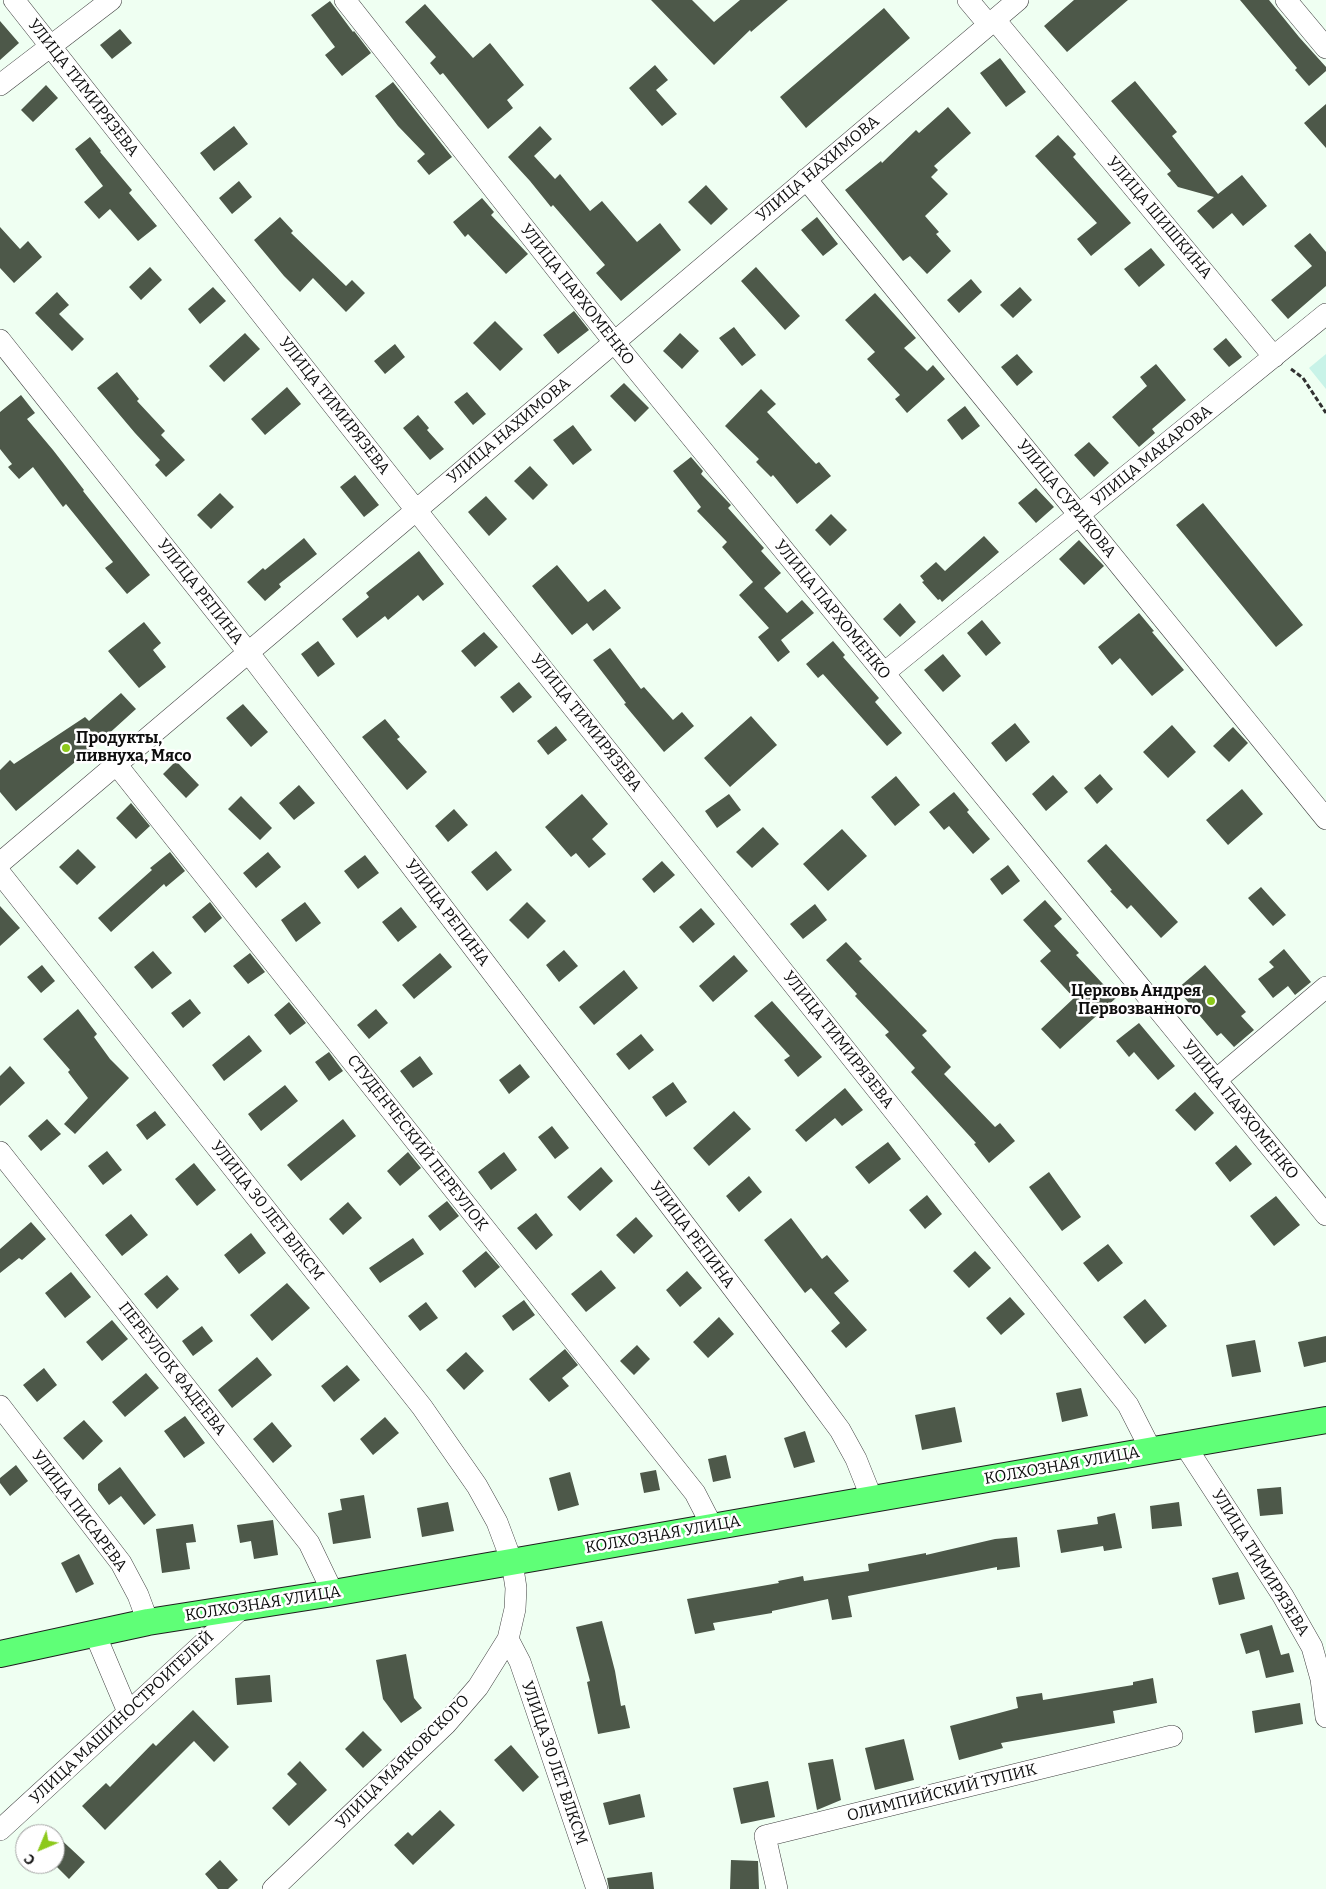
<!DOCTYPE html>
<html>
<head>
<meta charset="utf-8">
<style>
  body { margin:0 }
  #map { position:relative; width:1326px; height:1889px; overflow:hidden; background:#effff2; font-family:Bitter,serif }
  canvas { display:block }
  .north { position:absolute; left:15px; top:1824px; width:50px; height:50px; box-sizing:border-box; background:#fff; border:1px solid #9f9f9f; border-radius:50%; rotate:225deg; font-size:14px; font-weight:700; line-height:20px; text-align:center; color:#0e0e0e }
  .north::after { content:''; display:block; margin:auto; width:18px; height:22px; background:#8dc91b; clip-path:polygon(50% 0,100% 100%,50% 72%,0 100%) }
</style>
</head>
<body>
<div id="map">
<canvas width="1326" height="1889"></canvas>
<div class="north">С</div>
</div>
<script>
const ctx = document.querySelector('canvas').getContext('2d');
ctx.lineJoin = 'round';
function fill(path, color) {
  ctx.fillStyle = color;
  ctx.fill(path, 'evenodd');
}
function toPath(rows) {
  const path = new Path2D();
  for (const r of rows) {
    path.moveTo(r[0], r[1]);
    for (let i = 2; i < r.length; i += 2) path.lineTo(r[i], r[i + 1]);
  }
  return path;
}
function strokePath(path, color, width, dash) {
  ctx.strokeStyle = color;
  ctx.lineWidth = width;
  ctx.lineCap = dash ? 'butt' : 'round';
  ctx.setLineDash(dash || []);
  ctx.stroke(path);
}
function write(font, color, halo, rows, align = 'center') {
  ctx.font = font + ' Bitter,serif';
  ctx.lineWidth = 5;
  ctx.setLineDash([]);
  ctx.textBaseline = 'middle';
  ctx.strokeStyle = halo;
  ctx.fillStyle = color;
  for (const [text, x, y, turn = 0] of rows) {
    ctx.save();
    ctx.translate(x, y);
    ctx.rotate((+turn || 0) * Math.PI / 180);
    ctx.textAlign = isNaN(turn) ? turn : align;
    if (halo) ctx.strokeText(text, 0, 0);
    ctx.fillText(text, 0, 0);
    ctx.restore();
  }
}
fill(toPath([
  [1326,354,1326,389,1309,368]
]), '#c8f3e8');
fill(toPath([
  [651,0,692,0,714,22,740,0,788,0,751,32,750,30,714,65],
  [1074,0,1128,0,1067,52,1044,26],
  [1240,0,1269,0,1299,37,1326,67,1326,71,1309,86,1295,70,1297,68],
  [330,1,353,32,354,31,371,53,342,76,325,55,335,47,311,15],
  [425,4,473,58,490,43,524,85,507,100,513,108,488,129,443,73,440,75,430,63,436,57,405,22],
  [884,8,910,38,806,128,780,97],
  [0,21,19,43,0,60],
  [120,29,132,43,112,59,100,45],
  [1000,58,1026,92,1006,107,980,73],
  [655,65,668,80,656,90,677,114,662,126,629,88],
  [1135,81,1177,132,1172,136,1218,194,1242,175,1267,206,1243,226,1232,213,1213,229,1197,211,1214,197,1178,187,1167,174,1171,171,1111,101],
  [393,82,452,157,429,175,417,161,425,154,398,126,375,96],
  [46,85,58,98,33,122,21,110],
  [1326,104,1326,148,1304,123],
  [948,107,971,133,934,166,938,170,931,177,948,194,925,216,939,232,936,234,951,251,927,274,910,256,903,261,845,190,881,161,882,163,916,130,919,133],
  [234,126,248,144,214,171,200,153],
  [540,126,552,139,534,156,555,179,560,174,590,211,602,201,637,242,660,223,681,250,621,301,596,273,605,265,553,205,551,207,530,181,508,157],
  [1058,135,1076,154,1073,157,1131,223,1091,256,1077,239,1097,223,1035,156],
  [90,137,101,151,100,152,132,190,129,193,157,226,138,241,110,209,99,219,84,202,103,186,75,149],
  [239,181,252,197,232,214,219,198],
  [706,185,728,209,711,225,688,202],
  [482,198,494,212,491,215,528,254,506,274,468,234,465,237,453,222],
  [280,217,293,231,291,233,346,286,352,280,365,293,346,312,313,278,300,292,284,276,254,240],
  [817,217,838,244,823,256,801,230],
  [0,227,20,249,28,241,42,257,14,283,0,268],
  [1310,233,1326,252,1326,286,1288,319,1271,300,1312,266,1294,246],
  [1151,248,1165,265,1139,287,1124,269],
  [150,267,162,280,141,300,129,287],
  [756,267,800,316,785,330,741,281],
  [971,279,982,292,959,313,947,300],
  [213,287,226,301,200,324,188,309],
  [1020,287,1032,300,1013,318,1000,305],
  [57,292,69,305,59,314,84,339,72,351,35,313],
  [875,293,916,338,904,348,927,371,933,365,945,379,907,413,895,399,900,395,867,359,875,352,845,320],
  [574,311,589,330,558,354,543,335],
  [495,321,523,349,500,371,473,343],
  [734,327,756,355,742,366,719,338],
  [245,333,260,349,224,382,209,366],
  [680,333,699,351,682,369,663,351],
  [1226,338,1242,357,1229,367,1213,349],
  [395,344,405,357,385,374,374,361],
  [1017,354,1033,372,1017,386,1001,367],
  [1156,364,1186,400,1152,429,1155,433,1139,447,1112,417,1147,386,1140,377],
  [117,372,139,399,137,401,165,431,161,435,185,460,166,477,155,465,160,460,135,433,97,388],
  [624,383,649,408,635,422,610,396],
  [287,387,301,404,265,435,251,419],
  [761,389,776,404,767,412,816,464,819,462,831,476,797,504,773,475,771,477,756,462,759,459,725,426],
  [467,392,486,414,473,425,454,402],
  [21,395,35,413,27,419,53,450,84,490,83,491,150,575,127,594,105,568,113,562,66,504,63,507,33,467,19,479,8,467,12,464,0,449,0,412],
  [965,406,980,426,962,440,947,420],
  [418,415,429,428,427,430,444,449,430,460,403,428],
  [573,425,592,450,573,465,553,440],
  [1089,442,1109,463,1094,477,1074,455],
  [691,457,703,471,701,474,731,505,728,508,764,548,761,551,781,573,764,588,787,613,802,600,814,613,781,640,790,652,778,662,758,637,769,628,739,595,753,582,722,547,727,542,697,511,701,507,673,471],
  [530,466,548,485,533,500,514,481],
  [355,475,379,505,364,517,340,487],
  [1036,488,1054,507,1036,523,1018,503],
  [220,493,234,507,211,529,197,515],
  [486,496,507,519,489,536,468,512],
  [1203,503,1303,625,1276,647,1176,525],
  [831,514,847,530,830,546,815,530],
  [984,536,999,552,942,602,940,599,938,600,922,582,924,581,920,576,936,562,945,571],
  [304,538,317,554,279,584,281,587,265,601,247,582,263,568,265,570],
  [1079,540,1104,566,1084,585,1059,559],
  [419,551,444,584,423,601,418,595,388,620,385,616,357,638,342,619,369,597,366,593],
  [557,565,588,602,605,589,621,608,593,631,587,623,572,635,532,586],
  [900,603,916,622,900,637,883,619],
  [1139,613,1154,631,1152,632,1184,670,1152,696,1120,658,1112,665,1098,647],
  [982,620,1001,643,986,656,967,633],
  [144,622,161,643,153,650,166,667,139,688,108,651],
  [484,632,498,647,475,667,461,651],
  [318,641,335,664,318,677,301,654],
  [833,641,845,655,843,657,879,698,875,702,902,733,887,746,823,674,818,678,806,664],
  [610,648,641,689,644,687,673,720,682,712,694,726,664,752,624,704,626,703,593,660],
  [943,654,961,676,943,692,924,670],
  [519,682,532,697,513,713,500,697],
  [121,693,136,709,104,738,16,811,0,792,0,770,10,760,14,764,85,717,89,721],
  [243,704,268,732,251,747,226,718],
  [751,716,777,745,730,787,704,758],
  [385,719,400,737,397,739,427,772,407,790,362,737],
  [1015,723,1030,742,1006,762,991,743],
  [1172,725,1196,752,1168,778,1143,752],
  [556,726,567,740,548,755,537,741],
  [1233,727,1248,743,1229,762,1213,746],
  [176,761,199,785,186,798,163,774],
  [1100,774,1113,789,1097,804,1084,788],
  [1053,775,1068,792,1046,811,1032,794],
  [896,776,920,805,895,826,871,797],
  [299,785,315,803,294,820,279,803],
  [1242,789,1263,814,1228,845,1206,820],
  [954,792,969,810,967,812,990,839,973,854,949,826,944,830,929,812],
  [582,794,608,824,592,839,606,854,589,868,576,853,571,857,545,827],
  [729,794,741,810,717,828,705,811],
  [241,796,272,828,260,840,228,809],
  [131,803,150,826,136,839,116,818],
  [454,809,468,825,448,842,435,826],
  [763,827,779,844,752,868,736,852],
  [842,829,867,856,828,891,803,864],
  [1106,844,1178,922,1161,938,1131,905,1127,909,1110,891,1112,890,1087,861],
  [78,849,96,867,77,885,59,867],
  [496,851,512,870,487,891,471,872],
  [170,852,185,871,166,887,164,884,111,932,98,918,152,870,150,868],
  [268,852,281,867,256,888,243,873],
  [365,855,379,873,358,889,344,871],
  [662,861,675,875,654,893,642,879],
  [1008,865,1020,881,1002,895,990,879],
  [1261,887,1286,915,1273,926,1248,898],
  [1045,900,1062,919,1054,926,1079,953,1076,955,1116,998,1060,1049,1041,1029,1074,998,1040,961,1051,951,1023,920],
  [210,902,222,918,205,933,192,917],
  [305,902,321,923,296,942,281,920],
  [527,902,546,921,528,939,509,920],
  [815,904,827,920,803,939,790,924],
  [0,906,20,928,0,946],
  [401,907,417,927,398,942,382,922],
  [701,908,715,924,693,943,679,927],
  [846,942,862,959,859,961,927,1031,922,1035,951,1067,944,1074,995,1127,1000,1123,1015,1141,989,1163,974,1144,976,1143,911,1072,915,1068,885,1035,889,1032,855,996,857,994,826,960],
  [1284,949,1311,982,1295,995,1288,986,1273,998,1258,979,1274,967,1269,962],
  [564,950,578,966,559,982,546,965],
  [153,951,172,973,152,989,134,967],
  [250,953,265,972,248,984,233,966],
  [440,953,452,967,414,999,402,985],
  [734,955,748,971,713,1002,699,986],
  [42,965,55,981,41,993,27,977],
  [1205,965,1246,1012,1241,1016,1254,1030,1234,1047,1221,1033,1217,1036,1177,989],
  [624,970,638,988,594,1025,579,1007],
  [190,999,201,1013,183,1028,171,1013],
  [772,1001,822,1057,798,1077,784,1060,790,1056,754,1016],
  [289,1002,306,1023,290,1035,274,1015],
  [78,1009,97,1034,94,1037,110,1059,129,1078,75,1134,64,1124,88,1098,68,1072,70,1070,43,1039],
  [376,1009,388,1023,369,1039,357,1025],
  [1139,1023,1175,1066,1158,1080,1134,1052,1129,1057,1116,1041],
  [641,1034,654,1050,629,1070,616,1054],
  [249,1035,262,1051,224,1081,212,1065],
  [329,1052,343,1071,329,1081,315,1062],
  [420,1056,433,1074,413,1088,400,1071],
  [520,1064,530,1077,509,1094,499,1080],
  [10,1066,25,1083,0,1106,0,1076],
  [673,1082,687,1102,666,1117,652,1097],
  [285,1085,298,1101,261,1131,248,1114],
  [845,1088,863,1110,842,1126,835,1118,806,1142,795,1130],
  [1195,1092,1214,1113,1195,1131,1175,1110],
  [155,1111,166,1125,147,1140,136,1125],
  [734,1111,751,1129,709,1166,693,1148],
  [47,1119,61,1134,41,1151,28,1136],
  [343,1119,356,1136,301,1181,287,1165],
  [552,1126,569,1148,555,1159,538,1137],
  [888,1142,901,1159,869,1184,855,1167],
  [1236,1145,1252,1164,1230,1182,1215,1163],
  [107,1151,122,1170,103,1185,88,1166],
  [408,1152,421,1168,400,1186,387,1171],
  [504,1152,517,1170,491,1190,478,1172],
  [194,1163,216,1190,197,1206,175,1179],
  [601,1167,613,1181,580,1211,567,1197],
  [1049,1172,1081,1217,1062,1231,1029,1187],
  [749,1176,762,1192,739,1212,726,1196],
  [927,1195,942,1214,925,1229,909,1210],
  [1276,1196,1300,1225,1274,1246,1250,1216],
  [447,1201,459,1216,440,1231,428,1216],
  [348,1202,362,1218,343,1235,329,1219],
  [536,1213,553,1235,536,1250,517,1228],
  [131,1214,148,1235,122,1256,105,1235],
  [636,1217,653,1236,634,1254,616,1235],
  [791,1218,822,1259,827,1255,849,1281,834,1293,867,1330,846,1348,831,1331,840,1323,811,1288,805,1293,764,1240],
  [31,1222,46,1239,22,1260,19,1258,0,1273,0,1249],
  [251,1233,266,1253,239,1274,224,1255],
  [413,1238,424,1254,380,1283,369,1268],
  [1108,1244,1123,1263,1098,1282,1083,1263],
  [486,1251,500,1267,475,1288,462,1271],
  [975,1251,991,1268,969,1288,953,1271],
  [601,1270,616,1288,586,1312,571,1294],
  [687,1271,702,1288,680,1307,666,1290],
  [71,1272,91,1297,65,1318,45,1293],
  [167,1275,179,1289,157,1309,144,1294],
  [287,1283,310,1308,272,1341,250,1315],
  [1010,1297,1025,1314,1001,1335,986,1318],
  [1145,1299,1167,1326,1145,1344,1123,1317],
  [524,1300,535,1315,513,1331,502,1316],
  [426,1302,438,1318,420,1331,408,1316],
  [719,1317,734,1334,708,1358,693,1342],
  [112,1320,128,1339,102,1361,86,1342],
  [202,1326,213,1341,193,1356,182,1341],
  [1326,1336,1326,1362,1304,1367,1298,1342],
  [1255,1340,1261,1372,1232,1377,1226,1345],
  [637,1345,650,1359,634,1375,620,1361],
  [565,1349,578,1365,562,1378,569,1386,549,1402,529,1379],
  [466,1352,484,1371,464,1390,446,1370],
  [257,1357,272,1375,232,1408,218,1390],
  [347,1365,360,1380,334,1402,321,1386],
  [44,1368,57,1385,37,1402,23,1385],
  [146,1373,159,1388,125,1417,112,1402],
  [1081,1388,1088,1416,1062,1422,1056,1393],
  [955,1407,962,1442,922,1450,915,1415],
  [185,1416,205,1443,184,1458,164,1431],
  [385,1417,399,1433,373,1455,360,1439],
  [84,1420,103,1441,83,1460,63,1438],
  [272,1422,292,1446,273,1463,253,1439],
  [805,1431,815,1462,794,1468,784,1438],
  [726,1455,731,1478,713,1482,708,1459],
  [16,1465,28,1481,10,1496,0,1483,0,1478],
  [120,1467,156,1515,144,1525,121,1496,109,1505,98,1490,98,1484],
  [656,1470,660,1490,644,1493,640,1473],
  [570,1472,579,1505,558,1511,549,1478],
  [1281,1487,1283,1514,1260,1516,1257,1489],
  [364,1495,371,1538,333,1544,328,1513,342,1510,340,1499],
  [448,1502,454,1531,422,1537,417,1508],
  [1179,1502,1182,1526,1152,1529,1150,1506],
  [1115,1513,1122,1548,1104,1551,1103,1546,1061,1553,1057,1530,1098,1524,1097,1517],
  [273,1520,278,1555,254,1559,251,1541,240,1543,237,1525],
  [193,1524,196,1542,186,1543,190,1569,162,1573,156,1529],
  [1017,1537,1020,1567,997,1570,997,1567,848,1596,852,1617,832,1620,828,1599,772,1611,772,1613,713,1623,715,1630,695,1634,687,1599,779,1583,778,1581,803,1576,804,1581,869,1571,868,1564,926,1553,926,1555,995,1539],
  [79,1554,94,1584,76,1593,61,1563],
  [1238,1572,1245,1599,1219,1605,1212,1578],
  [602,1621,615,1671,621,1706,625,1705,630,1728,598,1734,587,1682,590,1681,576,1627],
  [1272,1625,1281,1655,1289,1653,1294,1672,1266,1678,1259,1650,1246,1654,1240,1634],
  [406,1654,414,1698,422,1708,401,1723,383,1699,376,1660],
  [270,1675,272,1702,237,1705,235,1678],
  [1153,1678,1157,1703,1113,1711,1115,1723,1001,1743,1003,1748,959,1760,950,1726,1018,1708,1016,1697,1042,1693,1043,1700,1133,1685,1133,1682],
  [1300,1703,1303,1724,1255,1733,1252,1711],
  [193,1710,229,1747,214,1762,194,1741,105,1830,82,1806,106,1783,110,1787,153,1743,156,1746],
  [363,1731,382,1750,363,1768,345,1749],
  [904,1739,914,1780,875,1790,865,1748],
  [511,1745,539,1777,523,1792,494,1760],
  [833,1759,841,1800,817,1810,808,1763],
  [300,1761,327,1790,289,1826,272,1808,297,1784,287,1774],
  [768,1781,775,1817,741,1824,733,1788],
  [640,1794,645,1817,609,1825,603,1803],
  [440,1810,455,1825,413,1865,394,1845,408,1832,412,1836],
  [54,1833,85,1862,69,1879,54,1864],
  [220,1860,238,1880,228,1889,218,1889,205,1874],
  [731,1860,758,1861,759,1889,730,1889],
  [652,1872,654,1889,609,1889,607,1878]
]), '#4d5849');
const minor = toPath([
  [14,0,416,510,1128,1405,1151,1450],
  [345,0,614,342,1326,1215],
  [968,0,989,25],
  [1286,0,1326,48],
  [995,20,1274,357],
  [0,85,111,0],
  [806,179,1326,819],
  [0,340,248,652,800,1376,840,1430,856,1459,872,1499],
  [884,673,1326,314],
  [116,764,695,1493,712,1526],
  [0,863,1018,0],
  [0,873,422,1407,477,1486,497,1522,512,1562,516,1588,515,1609,508,1639,478,1687,446,1724,273,1889],
  [1216,1080,1326,987],
  [0,1152,309,1543,333,1593],
  [0,1406,121,1563,138,1595,148,1622],
  [1184,1444,1283,1596,1312,1647,1321,1679,1326,1717],
  [95,1634,128,1712],
  [508,1639,520,1662,529,1688,597,1889],
  [0,1830,243,1607],
  [777,1889,765,1836,1172,1736]
]);
const major = toPath([
  [0,1654,148,1622,333,1593,1326,1420]
]);
strokePath(minor, '#414141', 22);
strokePath(major, '#1f1f1f', 28);
strokePath(toPath([
  [1291,369,1303,378,1326,413]
]), '#303030', 3, [5, 2.5]);
strokePath(minor, '#fff', 21);
strokePath(major, '#5fff77', 26);
for (const [x, y, r, color] of [
  [66,748,5,"#8dc91b"],
  [1211,1001,5,"#8dc91b"]
]) {
  const dot = new Path2D();
  dot.arc(x, y, r, 0, 2 * Math.PI);
  ctx.fillStyle = color;
  ctx.fill(dot);
  strokePath(dot, '#fff', 2);
}
write('16px', '#0e0e0e', '#fff', [
  ["УЛИЦА ТИМИРЯЗЕВА",83,88,52],
  ["УЛИЦА НАХИМОВА",818,169,-40],
  ["УЛИЦА ШИШКИНА",1159,218,50],
  ["УЛИЦА ПАРХОМЕНКО",577,295,52],
  ["УЛИЦА ТИМИРЯЗЕВА",334,406,52],
  ["УЛИЦА НАХИМОВА",509,431,-40],
  ["УЛИЦА МАКАРОВА",1152,456,-39],
  ["УЛИЦА СУРИКОВА",1066,499,51],
  ["УЛИЦА РЕПИНА",200,592,52],
  ["УЛИЦА ПАРХОМЕНКО",832,610,51],
  ["УЛИЦА ТИМИРЯЗЕВА",586,723,52],
  ["УЛИЦА РЕПИНА",447,913,53],
  ["УЛИЦА ТИМИРЯЗЕВА",838,1040,52],
  ["УЛИЦА ПАРХОМЕНКО",1240,1110,51],
  ["СТУДЕНЧЕСКИЙ ПЕРЕУЛОК",417,1143,52],
  ["УЛИЦА 30 ЛЕТ ВЛКСМ",267,1211,52],
  ["УЛИЦА РЕПИНА",692,1235,53],
  ["ПЕРЕУЛОК ФАДЕЕВА",172,1369,52],
  ["КОЛХОЗНАЯ УЛИЦА",1062,1466,-10],
  ["УЛИЦА ПИСАРЕВА",79,1511,53],
  ["КОЛХОЗНАЯ УЛИЦА",663,1535,-10],
  ["УЛИЦА ТИМИРЯЗЕВА",1260,1563,58],
  ["КОЛХОЗНАЯ УЛИЦА",263,1604,-9],
  ["УЛИЦА МАШИНОСТРОИТЕЛЕЙ",122,1718,-43],
  ["УЛИЦА МАЯКОВСКОГО",403,1762,-45],
  ["УЛИЦА 30 ЛЕТ ВЛКСМ",554,1763,71],
  ["ОЛИМПИЙСКИЙ ТУПИК",942,1793,-14]
]);
write('bold 16px', '#0e0e0e', '#fff', [
  ["Продукты,",76,739],
  ["пивнуха, Мясо",76,757],
  ["Церковь Андрея",1201,992,"right"],
  ["Первозванного",1201,1010,"right"]
], 'left');
</script>
</body>
</html>
